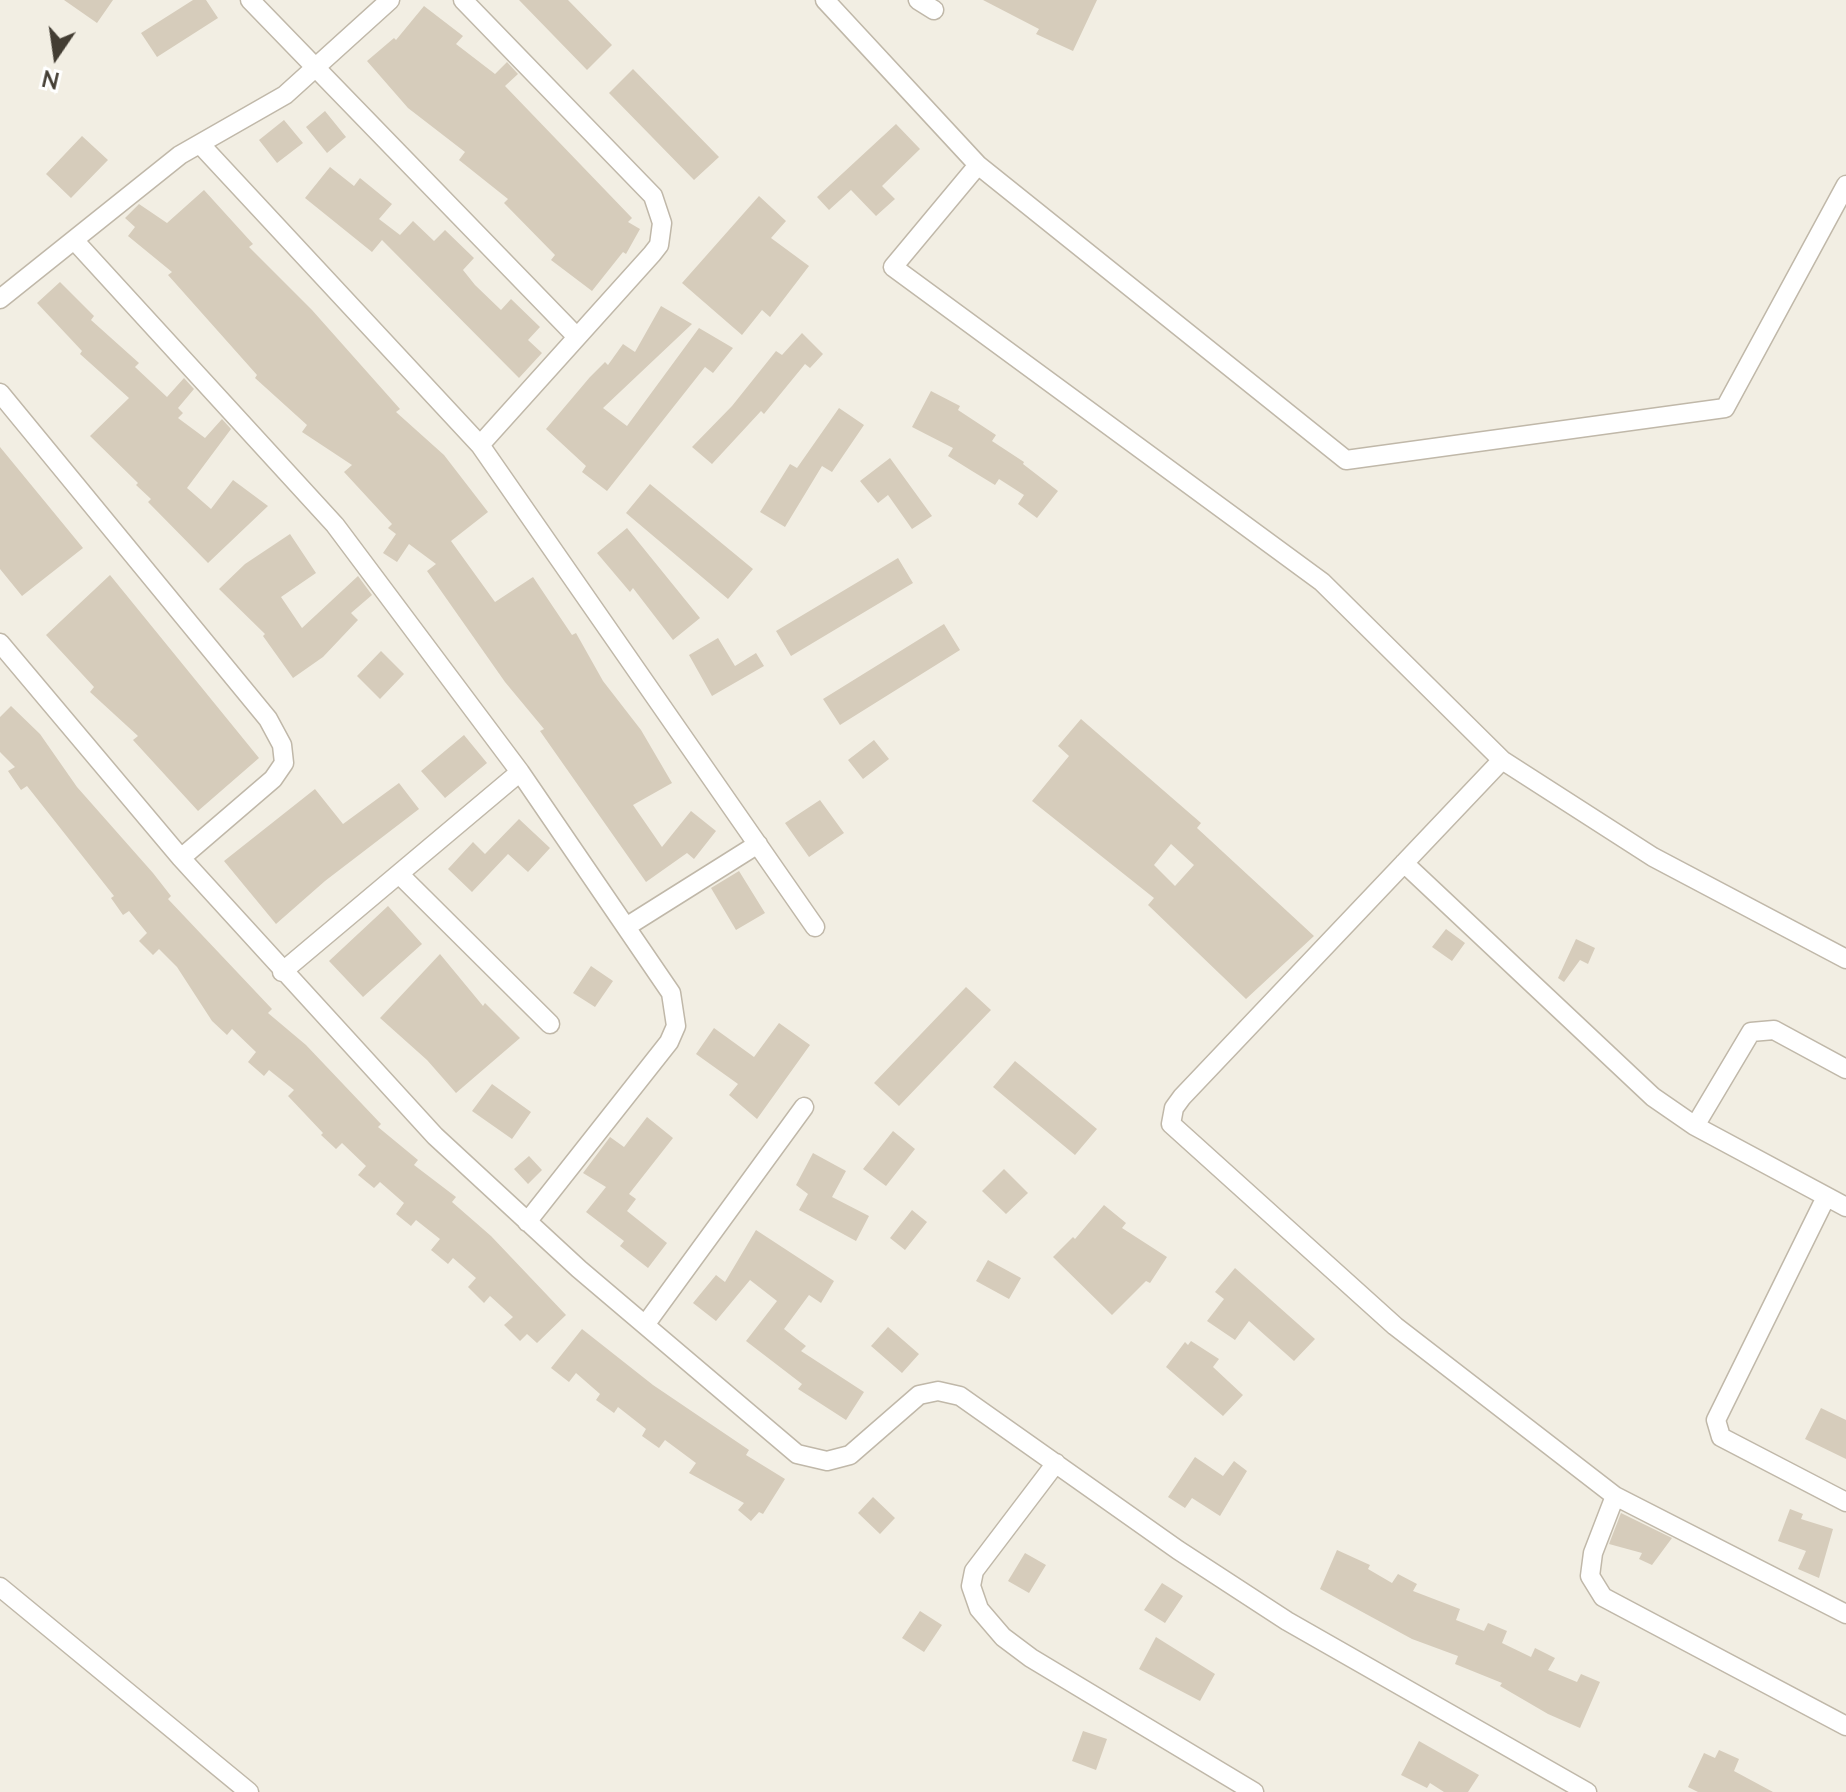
<!DOCTYPE html>
<html>
<head>
<meta charset="utf-8">
<style>
  body { margin:0 }
  #map { position:relative; width:1846px; height:1792px; overflow:hidden; background:#f2eee3; font-family:Lato,sans-serif }
  canvas { display:block }
  .north { position:absolute; left:16px; top:16px; width:80px; height:80px; -webkit-text-stroke:6px #fff; paint-order:stroke; rotate:193deg; font-size:22px; font-weight:700; line-height:32px; text-align:center; color:#433d33 }
  .north::after { content:''; display:block; margin:auto; width:28px; height:36px; background:#433d33; clip-path:polygon(50% 0,100% 100%,50% 72%,0 100%) }
</style>
</head>
<body>
<div id="map">
<canvas width="1846" height="1792"></canvas>
<div class="north">N</div>
</div>
<script>
const ctx = document.querySelector('canvas').getContext('2d');
ctx.lineJoin = 'round';
function fill(path, color) {
  ctx.fillStyle = color;
  ctx.fill(path, 'evenodd');
}
function toPath(rows) {
  const path = new Path2D();
  for (const r of rows) {
    path.moveTo(r[0], r[1]);
    for (let i = 2; i < r.length; i += 2) path.lineTo(r[i], r[i + 1]);
  }
  return path;
}
function strokePath(path, color, width, dash) {
  ctx.strokeStyle = color;
  ctx.lineWidth = width;
  ctx.lineCap = dash ? 'butt' : 'round';
  ctx.setLineDash(dash || []);
  ctx.stroke(path);
}
fill(toPath([
  [64,0,113,0,97,23],
  [193,0,206,0,218,18,157,57,141,33],
  [519,0,568,0,612,45,587,70],
  [983,0,1097,0,1073,51,1036,34,1039,29],
  [424,6,463,36,456,44,495,74,507,62,518,74,505,86,632,218,628,222,640,229,626,254,623,252,592,291,551,260,555,255,504,203,508,199,459,160,465,152,408,108,367,61,394,38,396,40],
  [633,69,719,157,694,180,609,93],
  [325,111,346,137,327,153,306,127],
  [284,120,303,143,277,163,259,140],
  [896,124,920,149,882,186,895,199,876,216,851,190,829,210,817,197],
  [82,136,108,160,71,198,46,174],
  [330,167,354,186,360,178,392,204,379,219,400,235,413,221,434,241,445,230,474,258,463,270,475,285,501,310,511,299,540,327,528,340,542,353,519,378,382,240,372,252,305,198],
  [204,190,253,244,249,247,312,310,400,409,396,412,444,455,488,512,451,541,495,602,533,577,572,635,576,633,603,681,641,730,672,783,633,805,662,847,691,811,716,831,694,859,687,853,646,882,540,731,544,729,505,682,427,571,436,564,409,544,397,562,383,553,396,534,388,528,392,524,344,472,352,465,302,432,307,425,255,378,257,375,168,275,172,272,128,236,135,227,125,218,139,204,167,223],
  [759,196,786,221,771,238,809,266,770,317,762,310,742,335,682,283],
  [60,282,94,316,91,320,139,363,135,367,167,397,184,378,194,389,178,408,183,413,178,418,205,438,222,419,231,429,187,488,211,509,233,480,268,506,208,563,148,502,151,499,136,485,138,483,90,436,129,398,80,354,82,351,37,303],
  [661,306,692,324,603,408,627,426,699,328,733,348,713,373,705,367,607,491,582,472,586,466,546,429,590,377,605,362,608,365,623,344,635,352],
  [802,333,823,354,810,368,805,364,764,414,761,411,712,464,692,447,732,406,776,351,782,355],
  [931,391,960,406,958,410,996,435,992,441,1024,462,1023,464,1058,491,1037,518,1018,504,1024,495,999,479,995,485,972,471,948,456,953,448,912,427],
  [839,408,864,425,832,472,822,466,785,527,760,512,790,464,797,468],
  [0,447,83,548,22,596,0,569],
  [890,458,932,516,912,529,888,495,878,503,860,481],
  [650,484,753,569,728,599,626,513],
  [627,528,700,618,673,640,633,588,630,592,597,553],
  [290,534,316,573,281,597,302,628,358,576,372,595,351,613,358,620,323,657,293,678,263,636,265,634,219,589,245,564],
  [898,558,913,583,791,656,776,631],
  [110,575,259,758,198,811,133,740,138,736,90,692,94,687,46,635],
  [944,624,960,650,840,725,823,699],
  [718,638,735,666,756,653,764,666,712,696,689,655],
  [381,651,404,674,380,699,357,676],
  [11,706,40,734,77,787,153,873,171,896,168,899,272,1009,268,1013,306,1045,381,1124,378,1127,418,1160,414,1165,456,1197,452,1202,491,1236,566,1315,537,1343,527,1334,520,1341,504,1325,513,1317,490,1296,484,1303,468,1287,476,1278,453,1258,448,1264,431,1250,440,1239,416,1220,411,1226,396,1214,404,1203,380,1182,374,1188,358,1175,366,1166,342,1143,336,1149,321,1135,323,1133,288,1096,294,1090,269,1070,264,1076,248,1062,256,1052,232,1029,227,1035,212,1021,177,967,159,949,153,955,139,941,147,933,129,911,123,915,111,898,114,896,27,786,21,790,8,771,15,767,0,752,0,717],
  [1081,719,1201,823,1197,828,1314,936,1246,999,1148,905,1154,898,1032,801,1069,756,1058,746],
  [1171,844,1194,865,1175,886,1154,865],
  [464,735,487,763,445,798,421,771],
  [874,740,889,759,863,779,848,760],
  [399,783,419,809,325,881,276,924,224,861,315,789,343,824],
  [820,800,844,833,809,857,785,823],
  [519,819,550,848,528,872,508,854,472,892,448,869,473,842,485,854],
  [739,871,765,913,736,930,711,888],
  [388,906,422,944,363,997,329,961],
  [1446,929,1465,943,1452,961,1432,947],
  [1576,939,1595,948,1588,964,1580,960,1564,982,1558,978],
  [440,954,483,1006,485,1003,520,1038,456,1093,427,1060,380,1018],
  [591,966,613,981,595,1007,573,993],
  [966,987,991,1010,899,1106,874,1083],
  [779,1023,810,1045,757,1119,729,1095,738,1084,696,1054,714,1028,754,1057],
  [1015,1061,1097,1129,1075,1155,993,1087],
  [492,1084,531,1112,512,1139,472,1111],
  [647,1117,673,1138,629,1194,636,1199,627,1211,667,1243,648,1268,620,1246,624,1241,586,1212,606,1187,583,1173,610,1137,624,1147],
  [893,1131,915,1149,886,1186,863,1169],
  [813,1153,846,1171,832,1197,869,1216,856,1241,799,1210,808,1194,796,1185],
  [529,1156,542,1170,528,1184,514,1169],
  [1004,1169,1028,1193,1006,1214,982,1191],
  [1104,1205,1126,1223,1122,1228,1167,1257,1150,1283,1146,1281,1112,1315,1053,1257,1073,1237,1075,1239],
  [912,1210,927,1222,905,1250,890,1238],
  [756,1230,834,1281,821,1303,809,1295,784,1329,806,1346,801,1351,864,1392,846,1420,798,1389,802,1384,746,1341,777,1301,750,1280,716,1321,693,1303,716,1275,725,1282],
  [988,1260,1021,1278,1009,1299,976,1281],
  [1235,1268,1315,1339,1294,1361,1249,1321,1235,1340,1207,1321,1224,1299,1215,1292],
  [888,1327,919,1354,902,1373,871,1346],
  [582,1329,653,1385,749,1450,746,1455,785,1479,763,1514,759,1512,751,1521,738,1510,744,1503,689,1473,696,1463,665,1440,659,1448,642,1436,646,1429,618,1407,614,1413,596,1400,600,1394,576,1373,569,1382,551,1368],
  [1191,1341,1219,1359,1213,1367,1243,1395,1223,1416,1166,1367,1185,1342,1188,1345],
  [1821,1408,1846,1420,1846,1459,1805,1439],
  [1195,1457,1223,1476,1234,1461,1247,1471,1220,1516,1192,1498,1185,1508,1168,1497],
  [873,1497,895,1518,880,1534,858,1513],
  [1790,1509,1803,1514,1801,1519,1833,1529,1819,1578,1798,1569,1806,1551,1778,1541],
  [1621,1513,1672,1538,1652,1565,1639,1559,1642,1553,1609,1544],
  [1337,1550,1370,1565,1368,1569,1392,1583,1398,1574,1417,1584,1413,1591,1460,1609,1456,1620,1484,1631,1488,1623,1507,1631,1502,1643,1531,1657,1535,1648,1555,1658,1548,1670,1577,1682,1581,1674,1600,1682,1580,1728,1548,1714,1500,1686,1502,1683,1455,1664,1458,1656,1412,1639,1320,1589],
  [1025,1553,1046,1565,1029,1593,1008,1581],
  [1162,1583,1183,1596,1165,1623,1144,1610],
  [920,1611,942,1625,924,1652,902,1638],
  [1156,1637,1215,1674,1200,1701,1139,1669],
  [1083,1731,1107,1739,1096,1770,1072,1761],
  [1419,1741,1479,1775,1468,1792,1444,1792,1430,1783,1427,1788,1401,1775],
  [1719,1750,1739,1759,1734,1771,1773,1792,1698,1792,1688,1787,1704,1753,1715,1758]
]), '#d6ccbb');
const minor = toPath([
  [250,0,577,337],
  [463,0,653,196,662,223,659,245,652,254,480,445],
  [825,0,978,165,893,267,1322,582,1502,760,1653,857,1846,959],
  [918,0,934,10],
  [200,144,480,445,815,927],
  [978,165,1346,460,1725,408,1846,185],
  [74,240,335,525,520,772,671,993,676,1026,669,1042,527,1222],
  [0,299,180,155,285,95,390,0],
  [0,393,268,719,282,745,284,763,273,779,181,858],
  [0,643,181,858,435,1136,579,1269,797,1454,827,1461,850,1455,919,1395,938,1391,960,1396,1178,1550,1287,1621,1587,1792],
  [1502,760,1182,1097,1174,1108,1171,1124,1395,1326,1615,1496,1846,1614],
  [1404,863,1653,1097,1695,1126,1846,1207],
  [399,874,550,1024],
  [626,927,758,844],
  [282,972,520,772],
  [1695,1126,1751,1032,1774,1030,1846,1069],
  [1826,1197,1716,1420,1721,1437,1846,1502],
  [645,1325,804,1107],
  [1056,1463,974,1571,971,1586,979,1609,1003,1637,1031,1658,1254,1792],
  [1615,1496,1593,1553,1590,1576,1603,1597,1846,1726],
  [0,1587,249,1792]
]);
strokePath(minor, '#c0b8a9', 21);
strokePath(minor, '#fff', 18);
</script>
</body>
</html>
